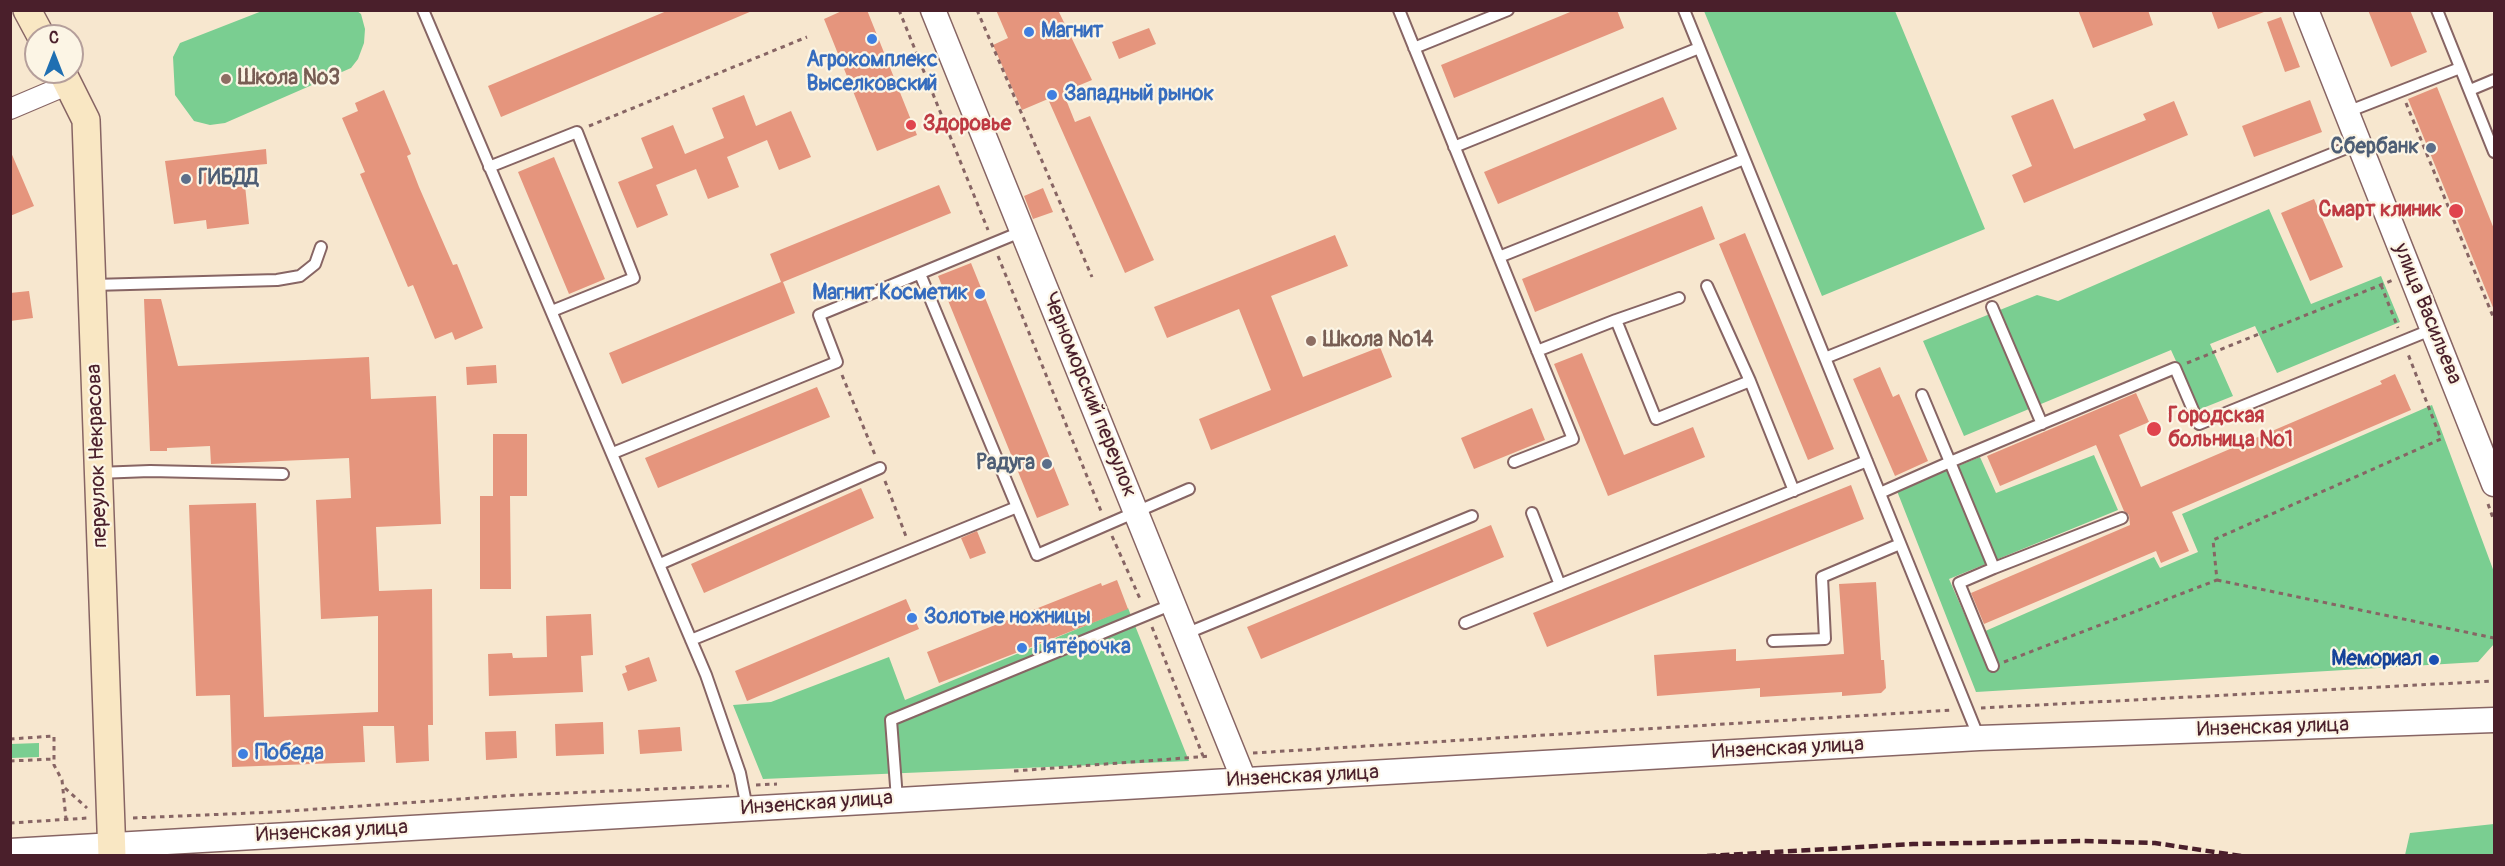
<!DOCTYPE html>
<html>
<head>
<meta charset="utf-8">
<style>
  body { margin:0 }
  #map { position:relative; width:2505px; height:866px; overflow:hidden; background:#f7e7cf; font-family:Pangolin,sans-serif }
  canvas { display:block }
  .frame { position:absolute; inset:0; border:12px solid #4a1f2b; pointer-events:none }
  .north { position:absolute; left:24px; top:24px; width:60px; height:60px; box-sizing:border-box; background:#fcf5e5; border:2px solid #b59f9b; border-radius:50%; rotate:0deg; font-size:16px; font-weight:700; line-height:24px; text-align:center; color:#4a1f2b }
  .north::after { content:''; display:block; margin:auto; width:21px; height:27px; background:#1f6fb2; clip-path:polygon(50% 0,100% 100%,50% 72%,0 100%) }
</style>
</head>
<body>
<div id="map">
<canvas width="2505" height="866"></canvas>
<div class="frame"></div>
<div class="north">С</div>
</div>
<script>
const ctx = document.querySelector('canvas').getContext('2d');
ctx.lineJoin = 'round';
function fill(path, color) {
  ctx.fillStyle = color;
  ctx.fill(path, 'evenodd');
}
function toPath(rows) {
  const path = new Path2D();
  for (const r of rows) {
    path.moveTo(r[0], r[1]);
    for (let i = 2; i < r.length; i += 2) path.lineTo(r[i], r[i + 1]);
  }
  return path;
}
function strokePath(path, color, width, dash) {
  ctx.strokeStyle = color;
  ctx.lineWidth = width;
  ctx.lineCap = dash ? 'butt' : 'round';
  ctx.setLineDash(dash || []);
  ctx.stroke(path);
}
function write(font, color, halo, rows, align = 'center') {
  ctx.font = font + ' Pangolin,sans-serif';
  ctx.lineWidth = 4.5;
  ctx.setLineDash([]);
  ctx.textBaseline = 'middle';
  ctx.strokeStyle = halo;
  ctx.fillStyle = color;
  for (const [text, x, y, turn = 0] of rows) {
    ctx.save();
    ctx.translate(x, y);
    ctx.rotate((+turn || 0) * Math.PI / 180);
    ctx.textAlign = isNaN(turn) ? turn : align;
    if (halo) ctx.strokeText(text, 0, 0);
    ctx.fillText(text, 0, 0);
    ctx.restore();
  }
}
fill(toPath([
  [262,11,357,11,361,14,365,29,364,43,358,59,351,68,225,123,210,125,194,121,175,95,173,57,180,43],
  [1704,11,1895,11,1985,229,1822,296],
  [2269,209,2311,304,2381,276,2400,322,2277,373,2255,326,2210,344,2233,396,2198,410,2171,350,1964,436,1923,341,2037,295,2058,301],
  [2432,405,2494,572,2494,644,2478,662,1976,692,1897,491,1980,457,1996,493,2094,455,2118,510,1949,579,1974,636,2154,557,2160,568,2198,552,2182,514],
  [1128,608,1189,761,763,779,733,705,771,702,889,657,905,700],
  [39,743,39,757,11,758,11,744],
  [2494,824,2494,855,2405,855,2410,833]
]), '#7ace91');
fill(toPath([
  [669,10,752,11,501,117,488,86],
  [844,10,867,10,917,135,877,151,824,19],
  [996,10,1058,10,1092,80,1063,92,1075,122,1090,116,1154,260,1125,273,1048,99,1022,110,993,45,1008,38],
  [1575,10,1617,10,1624,28,1454,98,1441,65],
  [2078,10,2148,10,2153,25,2093,48],
  [2211,10,2264,10,2264,12,2218,29],
  [2368,10,2410,10,2427,52,2391,67],
  [2281,17,2300,67,2285,72,2267,22],
  [1149,28,1156,44,1119,59,1112,42],
  [2437,87,2494,229,2494,310,2408,99],
  [384,90,411,154,407,156,419,187,453,265,457,264,483,328,455,340,452,332,435,339,413,285,408,287,360,174,365,172,342,118,358,111,355,103],
  [744,95,756,126,791,111,811,157,779,170,767,140,727,157,739,187,708,199,696,169,656,185,668,215,637,228,618,182,653,168,641,138,673,125,685,154,724,138,712,108],
  [1663,97,1677,129,1498,204,1484,172],
  [2053,99,2074,149,2146,120,2143,114,2174,101,2188,135,2024,203,2012,175,2032,166,2011,116],
  [2310,100,2322,132,2254,157,2242,126],
  [266,149,267,164,243,166,249,224,207,229,206,220,174,224,165,161],
  [10,150,34,206,10,216],
  [554,157,605,279,569,294,518,172],
  [939,185,951,213,783,282,795,313,622,384,609,353,781,282,770,254],
  [1043,188,1053,212,1033,219,1024,196],
  [2314,199,2343,267,2310,281,2281,213],
  [1702,206,1715,239,1535,312,1522,279],
  [1745,233,1834,449,1808,460,1719,244],
  [1335,235,1348,266,1271,296,1303,377,1380,347,1392,377,1211,450,1199,419,1271,390,1239,309,1167,338,1154,307],
  [971,263,1069,505,1037,518,938,276],
  [29,291,33,318,10,321,10,293],
  [144,299,161,299,178,366,369,357,371,399,436,396,441,524,376,527,379,591,432,589,433,725,428,725,429,761,396,763,394,726,363,726,365,762,232,767,230,695,196,696,189,505,256,503,264,717,378,712,378,616,321,619,316,500,351,498,349,458,211,464,210,446,167,448,167,451,150,451],
  [1582,353,1624,455,1693,427,1705,457,1608,496,1554,364],
  [496,365,497,383,467,385,466,367],
  [1880,367,1893,397,1899,394,1928,461,1895,476,1853,379],
  [2395,374,2411,410,2172,512,2189,551,2161,563,2156,551,1984,624,1971,593,2130,525,2129,515,2124,511,2096,445,2000,486,1987,456,2136,393,2149,422,2119,435,2141,487,2382,384,2380,381],
  [817,387,830,417,658,488,645,458],
  [1532,408,1545,440,1474,469,1461,438],
  [493,434,527,434,527,496,510,496,511,589,480,589,480,496,493,496],
  [1851,485,1864,519,1547,647,1533,613],
  [861,488,874,518,704,593,691,564],
  [1491,525,1504,557,1261,659,1247,627],
  [977,531,986,553,970,559,961,538],
  [1117,580,1128,609,939,683,927,652,1101,583,1102,586],
  [1876,582,1881,660,1884,660,1886,688,1881,693,1842,696,1842,692,1760,697,1760,688,1657,696,1654,655,1736,649,1736,661,1844,654,1839,584],
  [906,599,919,629,747,701,735,671],
  [591,614,593,655,581,656,583,692,489,696,488,654,512,653,513,658,547,657,546,616],
  [649,657,657,681,628,691,622,674,627,672,625,666],
  [603,722,604,754,556,756,555,724],
  [680,727,682,751,640,754,638,730],
  [516,731,517,758,486,760,485,732]
]), '#e5957d');
const service = toPath([
  [423,10,706,675,740,773,747,808],
  [1399,10,1573,439,1514,462],
  [1684,10,1979,738],
  [2437,10,2494,152],
  [1414,48,1508,10],
  [2470,90,2494,80],
  [2347,112,2460,68],
  [1454,147,1699,48],
  [489,167,577,132,634,278,552,311],
  [1499,257,1744,159],
  [920,274,1037,555,1189,489],
  [93,285,277,280,300,276,315,264,321,247],
  [1707,286,1750,381],
  [1992,307,2042,424],
  [1616,320,1679,298],
  [1537,351,1616,320,1656,419,1750,381,1794,491],
  [1825,358,2359,143],
  [613,453,837,362,819,315,1023,231],
  [97,473,150,471,283,474],
  [1880,493,1950,462,1922,395],
  [1532,513,1560,585],
  [660,564,880,468],
  [1994,568,2122,518],
  [1465,623,1867,461],
  [1185,634,1472,516],
  [691,640,1017,507],
  [1773,641,1825,639,1822,577,1900,544],
  [1993,666,1959,583,1994,568,1950,462,2175,368,2199,424,2433,329],
  [897,799,891,720,1173,604]
]);
const minor = toPath([
  [10,109,69,84]
]);
const tertiary = toPath([
  [933,10,1244,780],
  [2306,10,2494,484],
  [10,851,1979,738,2494,720]
]);
const secondary = toPath([
  [27,10,41,36],
  [62,72,86,120,112,856]
]);
strokePath(service, '#876564', 14);
strokePath(minor, '#876564', 22);
strokePath(tertiary, '#876564', 27);
strokePath(secondary, '#876564', 30);
strokePath(toPath([
  [899,10,988,230],
  [977,10,1092,277],
  [2406,103,2494,319],
  [589,126,807,37],
  [998,256,1101,511],
  [2381,285,2398,328],
  [2187,363,2393,280],
  [842,375,875,455],
  [885,481,907,539],
  [2488,504,2494,521],
  [1112,536,1141,601],
  [2217,580,2494,638],
  [1152,627,1203,756],
  [2004,662,2217,580,2213,540,2441,439,2408,354],
  [1981,708,2494,681],
  [10,739,54,736,54,765,62,780,66,819],
  [1253,753,1953,710],
  [10,761,54,759],
  [1014,771,1211,756],
  [756,785,777,784],
  [65,788,87,808],
  [133,818,275,812,518,795,729,786],
  [10,823,88,818]
]), '#876564', 3, [4.5, 4.5]);
strokePath(service, '#fff', 10);
strokePath(minor, '#fff', 20);
strokePath(tertiary, '#fff', 24);
strokePath(secondary, '#f9e7c3', 27);
strokePath(toPath([
  [1707,856,1913,844,2083,841,2155,843,2241,856]
]), '#4a1f2b', 4.5, [9, 4.5]);
for (const [x, y, r, color] of [
  [1029,32,6,"#3f7fe0"],
  [872,39,6,"#3f7fe0"],
  [226,79,6,"#8d6e63"],
  [1052,95,6,"#3f7fe0"],
  [911,125,6,"#e0444e"],
  [2431,148,6,"#5c6f8a"],
  [186,179,6,"#5c6f8a"],
  [2456,211,8,"#e0444e"],
  [980,294,6,"#3f7fe0"],
  [1311,341,6,"#8d6e63"],
  [2154,429,8,"#e0444e"],
  [1047,464,6,"#5c6f8a"],
  [912,618,6,"#3f7fe0"],
  [1022,648,6,"#3f7fe0"],
  [2434,660,6,"#1a4fb4"],
  [243,754,6,"#3f7fe0"]
]) {
  const dot = new Path2D();
  dot.arc(x, y, r, 0, 2 * Math.PI);
  ctx.fillStyle = color;
  ctx.fill(dot);
  strokePath(dot, '#fcf5e5', 2);
}
write('bold 21px', '#366cbe', '#fcf5e5', [
  ["Магнит",1041,32],
  ["Агрокомплекс",872,61,"center"],
  ["Выселковский",872,85,"center"],
  ["Западный рынок",1064,95],
  ["Магнит Косметик",968,294,"right"],
  ["Золотые ножницы",924,618],
  ["Пятёрочка",1034,648],
  ["Победа",255,754]
], 'left');
write('bold 21px', '#785e54', '#fcf5e5', [
  ["Школа №3",238,79],
  ["Школа №14",1323,341]
], 'left');
write('bold 21px', '#be3a42', '#fcf5e5', [
  ["Здоровье",923,125],
  ["Смарт клиник",2442,211,"right"],
  ["Городская",2168,417],
  ["больница №1",2168,441]
], 'left');
write('bold 21px', '#4e5e75', '#fcf5e5', [
  ["Сбербанк",2419,148],
  ["ГИБДД",198,179,"left"],
  ["Радуга",1035,464]
], 'right');
write('21px', '#4a1f2b', '#fcf5e5', [
  ["улица Васильева",2427,314,68],
  ["Черноморский переулок",1089,395,68],
  ["переулок Некрасова",98,456,-92],
  ["Инзенская улица",2273,728,-2],
  ["Инзенская улица",1788,749,-3],
  ["Инзенская улица",1303,777,-3],
  ["Инзенская улица",817,804,-4],
  ["Инзенская улица",332,832,-3]
]);
write('bold 21px', '#164399', '#fcf5e5', [
  ["Мемориал",2422,660]
], 'right');
</script>
</body>
</html>
